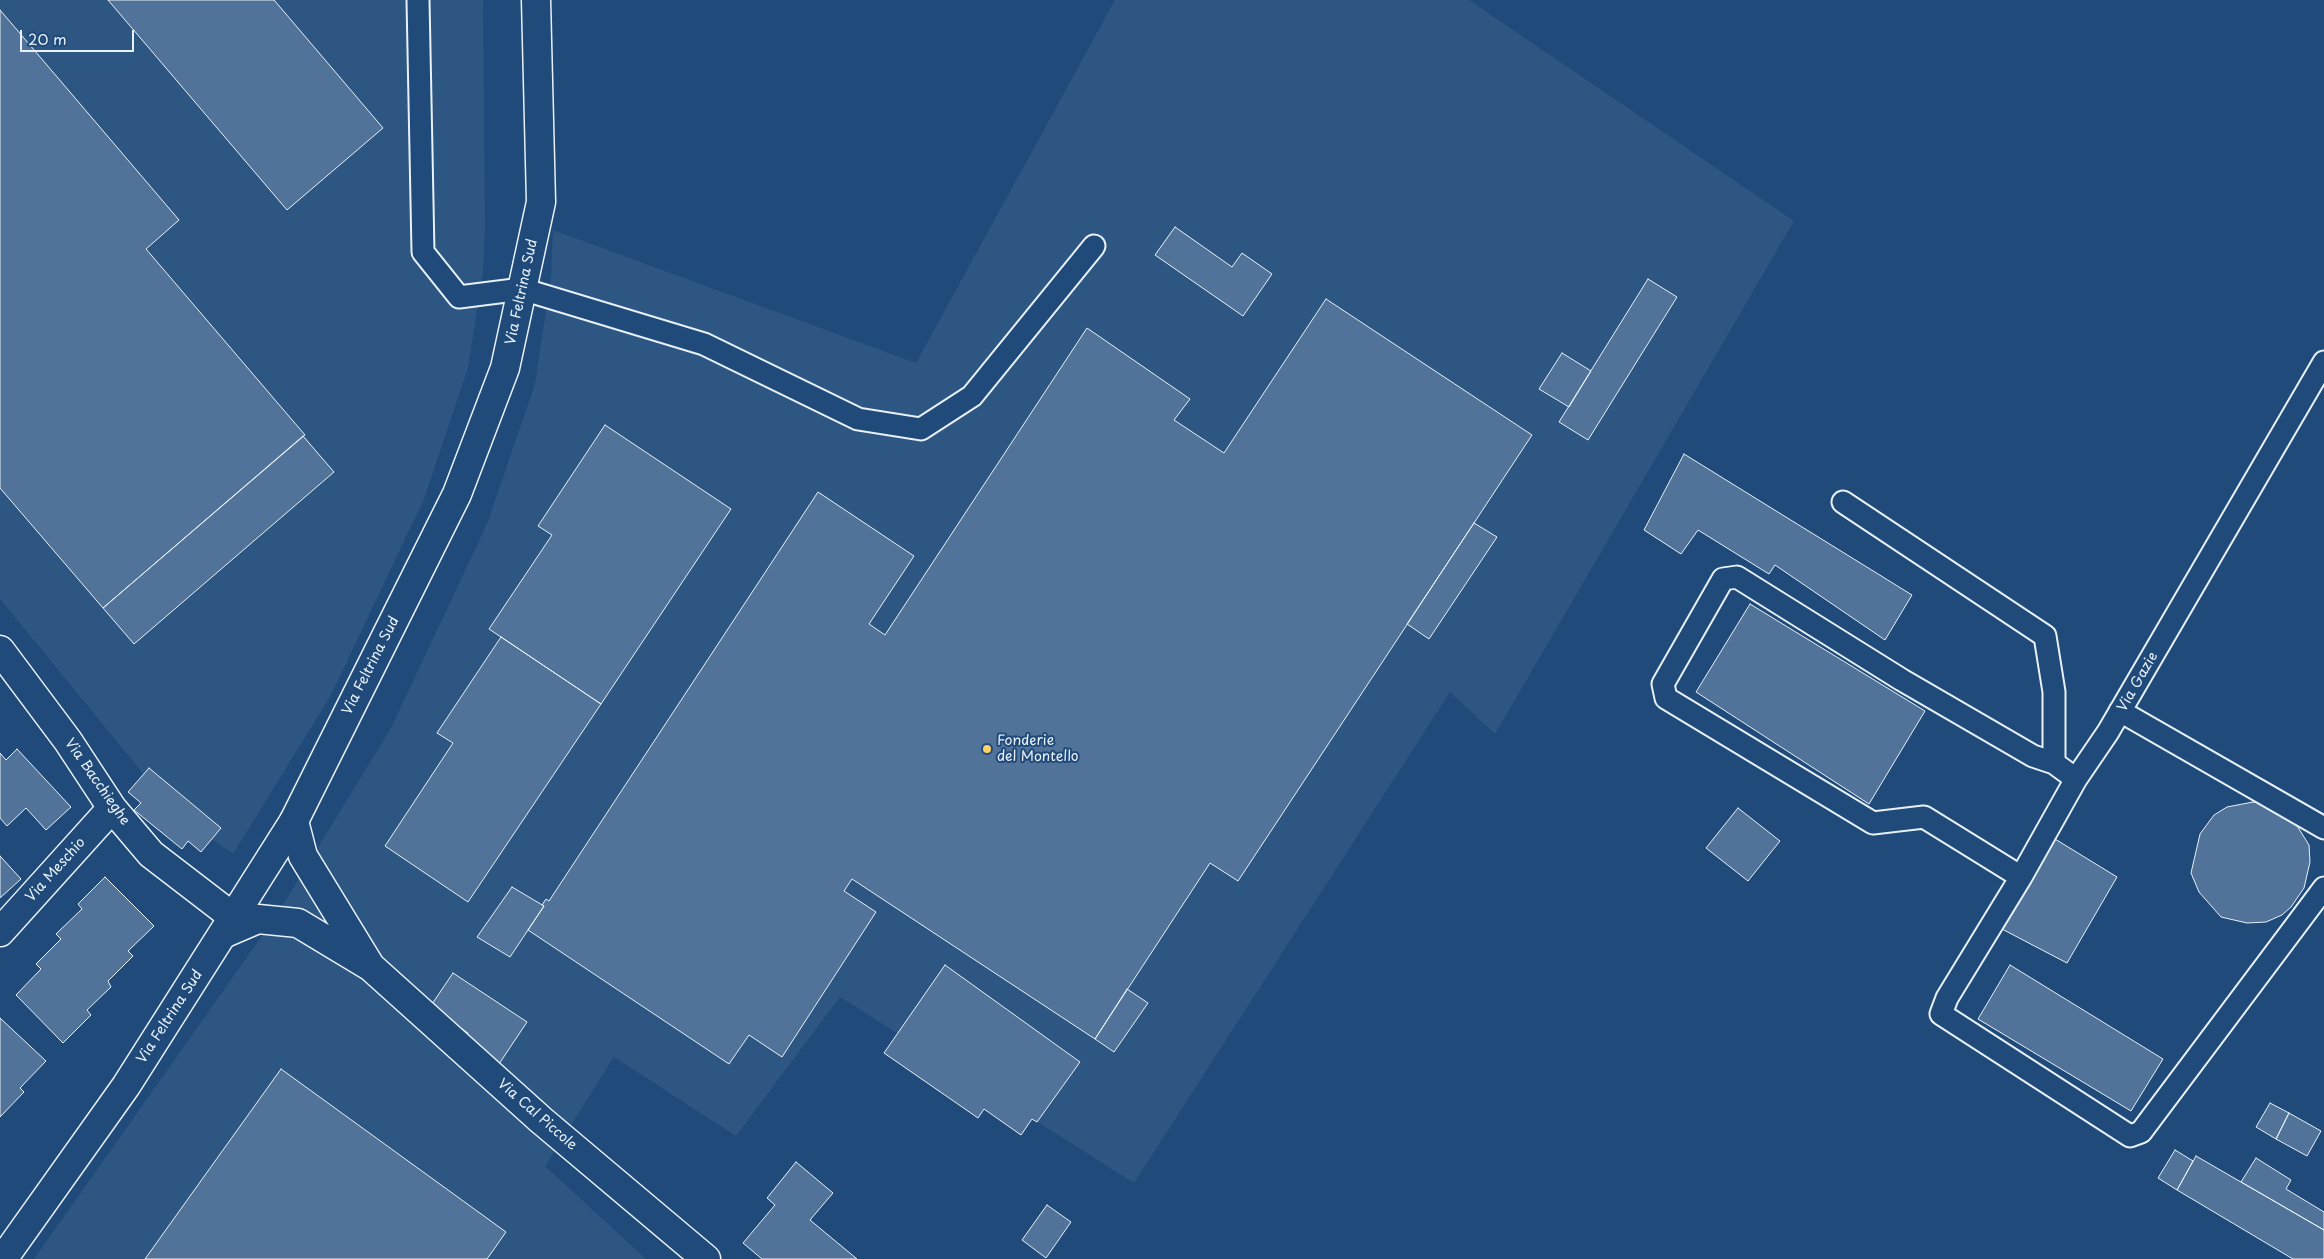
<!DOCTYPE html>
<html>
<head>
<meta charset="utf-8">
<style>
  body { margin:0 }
  #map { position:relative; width:2324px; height:1259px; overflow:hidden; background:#1f4a7a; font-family:"Playpen Sans",sans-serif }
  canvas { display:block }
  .scale { position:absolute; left:20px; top:30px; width:114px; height:22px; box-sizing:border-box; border:2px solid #e8f1f8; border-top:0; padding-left:6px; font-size:15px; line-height:18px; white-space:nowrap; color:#e8f1f8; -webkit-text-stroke:4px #1f4a7a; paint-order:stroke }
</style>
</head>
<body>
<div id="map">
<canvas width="2324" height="1259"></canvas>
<div class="scale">20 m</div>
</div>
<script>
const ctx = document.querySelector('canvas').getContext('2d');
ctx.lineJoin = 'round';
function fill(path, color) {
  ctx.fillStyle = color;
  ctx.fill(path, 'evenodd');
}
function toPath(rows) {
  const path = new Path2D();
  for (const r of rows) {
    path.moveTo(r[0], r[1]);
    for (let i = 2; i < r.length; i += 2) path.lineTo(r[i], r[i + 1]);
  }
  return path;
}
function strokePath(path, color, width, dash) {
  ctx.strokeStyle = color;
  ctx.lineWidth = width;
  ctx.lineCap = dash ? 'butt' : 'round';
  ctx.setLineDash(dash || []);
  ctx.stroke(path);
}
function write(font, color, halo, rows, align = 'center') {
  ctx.font = font + ' "Playpen Sans",sans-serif';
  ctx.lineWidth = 4;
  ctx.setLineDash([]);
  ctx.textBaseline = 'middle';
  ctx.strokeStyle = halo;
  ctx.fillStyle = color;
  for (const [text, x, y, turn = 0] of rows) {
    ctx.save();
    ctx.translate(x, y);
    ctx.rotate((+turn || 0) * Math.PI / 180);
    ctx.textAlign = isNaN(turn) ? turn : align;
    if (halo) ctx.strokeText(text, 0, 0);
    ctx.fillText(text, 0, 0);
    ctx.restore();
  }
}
fill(toPath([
  [0,0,483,0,485,227,483,272,468,368,424,499,331,695,233,854,213,840,150,782,0,599],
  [1115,0,1469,0,1794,221,1495,734,1450,692,1134,1183,840,997,736,1136,614,1057,545,1166,646,1259,34,1259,276,916,391,728,487,524,535,384,551,278,553,230,916,363]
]), '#2e5683');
const building = toPath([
  [108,0,274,0,383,128,287,210,108,0],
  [0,10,179,220,146,249,305,435,103,608,0,488,0,10],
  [1175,227,1232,267,1242,253,1272,274,1243,316,1155,255,1175,227],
  [1648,279,1677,297,1588,440,1559,422,1648,279],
  [1326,299,1532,435,1238,881,1210,863,1095,1039,852,879,844,891,876,912,782,1057,749,1035,729,1064,528,930,544,906,542,905,546,899,549,901,818,492,914,556,869,624,885,635,1087,328,1190,399,1174,420,1224,453,1326,299],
  [1562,353,1591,371,1569,407,1539,389,1562,353],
  [605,425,731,509,601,704,489,629,552,535,538,526,605,425],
  [303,436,334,472,134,644,103,608,303,436],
  [1684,454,1912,595,1885,640,1775,565,1769,574,1698,530,1681,554,1644,530,1684,454],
  [1474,523,1497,537,1429,639,1407,624,1474,523],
  [1750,604,1925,711,1869,804,1696,692,1750,604],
  [501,637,601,704,468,902,385,846,453,743,437,733,501,637],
  [17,749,71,807,46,830,26,808,7,826,0,818,0,753,6,760,17,749],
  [149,768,221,828,201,852,188,841,182,849,134,810,141,803,128,792,149,768],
  [2253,802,2270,803,2294,821,2309,845,2310,862,2304,888,2291,907,2282,915,2266,922,2247,923,2221,917,2199,892,2191,873,2200,834,2214,815,2227,807,2253,802],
  [1738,808,1780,841,1748,881,1706,848,1738,808],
  [2055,839,2117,877,2067,963,2000,928,2055,839],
  [0,856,21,879,0,898,0,856],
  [105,877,154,926,128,951,133,956,108,981,111,987,87,1010,91,1015,63,1043,16,995,41,969,36,964,61,939,56,934,82,909,78,904,105,877],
  [512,887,544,906,510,957,477,937,512,887],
  [945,965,1080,1062,1037,1122,1032,1119,1021,1135,984,1109,978,1118,884,1053,945,965],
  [2010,965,2163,1059,2131,1111,1978,1019,2010,965],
  [453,973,527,1022,497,1067,462,1043,468,1033,430,1007,453,973],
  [1127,989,1148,1003,1114,1052,1095,1039,1127,989],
  [0,1018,46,1061,20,1088,24,1092,0,1117,0,1018],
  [281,1069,506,1232,487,1259,145,1259,281,1069],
  [2270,1103,2289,1113,2276,1139,2256,1127,2270,1103],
  [2289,1113,2321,1131,2307,1156,2276,1139,2289,1113],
  [2175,1150,2193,1161,2177,1190,2158,1178,2175,1150],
  [2196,1156,2324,1230,2324,1259,2293,1259,2177,1190,2196,1156],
  [2256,1158,2291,1180,2286,1189,2324,1212,2324,1230,2241,1182,2256,1158],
  [796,1162,833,1193,810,1220,857,1259,762,1259,743,1243,775,1205,767,1198,796,1162],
  [1047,1205,1071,1222,1046,1258,1022,1240,1047,1205]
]);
fill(building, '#517399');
strokePath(building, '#e8f1f8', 1);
const lane = toPath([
  [418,0,423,252,459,297,522,289,704,344,858,419,921,429,972,396,1094,246],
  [2324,362,2108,732,2076,779,2021,877,1947,998,1941,1014,2130,1136,2141,1132,2324,888],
  [1843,502,2045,636,2054,692,2054,763],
  [2120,711,2324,828],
  [2021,877,1924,817,1873,823,1666,698,1663,684,1723,579,1737,577,1902,680,2033,756,2054,763,2076,779]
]);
const street = toPath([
  [0,650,68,741,112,808,151,854,233,917],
  [294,821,303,856,369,964],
  [0,932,112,808],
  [223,934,258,919,298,923,371,967,541,1120,706,1259]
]);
const secondary = toPath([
  [3,1259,126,1086,294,821,457,494,505,368,541,202,536,0]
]);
strokePath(lane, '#e8f1f8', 25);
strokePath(street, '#e8f1f8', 31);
strokePath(secondary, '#e8f1f8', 31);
strokePath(lane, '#1f4a7a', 21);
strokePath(street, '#1f4a7a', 28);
strokePath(secondary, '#1f4a7a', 28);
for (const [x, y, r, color] of [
  [987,749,5,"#ffd166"]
]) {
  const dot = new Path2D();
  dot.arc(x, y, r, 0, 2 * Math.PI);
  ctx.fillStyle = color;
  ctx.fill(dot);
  strokePath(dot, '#1f4a7a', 2);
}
write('14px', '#e8f1f8', '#1f4a7a', [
  ["Via Feltrina Sud",522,292,-78],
  ["Via Feltrina Sud",371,666,-63],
  ["Via Gazie",2138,682,-60],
  ["Via Bacchieghe",97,782,55],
  ["Via Meschio",56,870,-48],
  ["Via Feltrina Sud",170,1017,-57],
  ["Via Cal Piccole",537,1115,41]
]);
write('14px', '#e8f1f8', '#1f4a7a', [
  ["Fonderie",997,741],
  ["del Montello",997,757]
], 'left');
</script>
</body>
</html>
